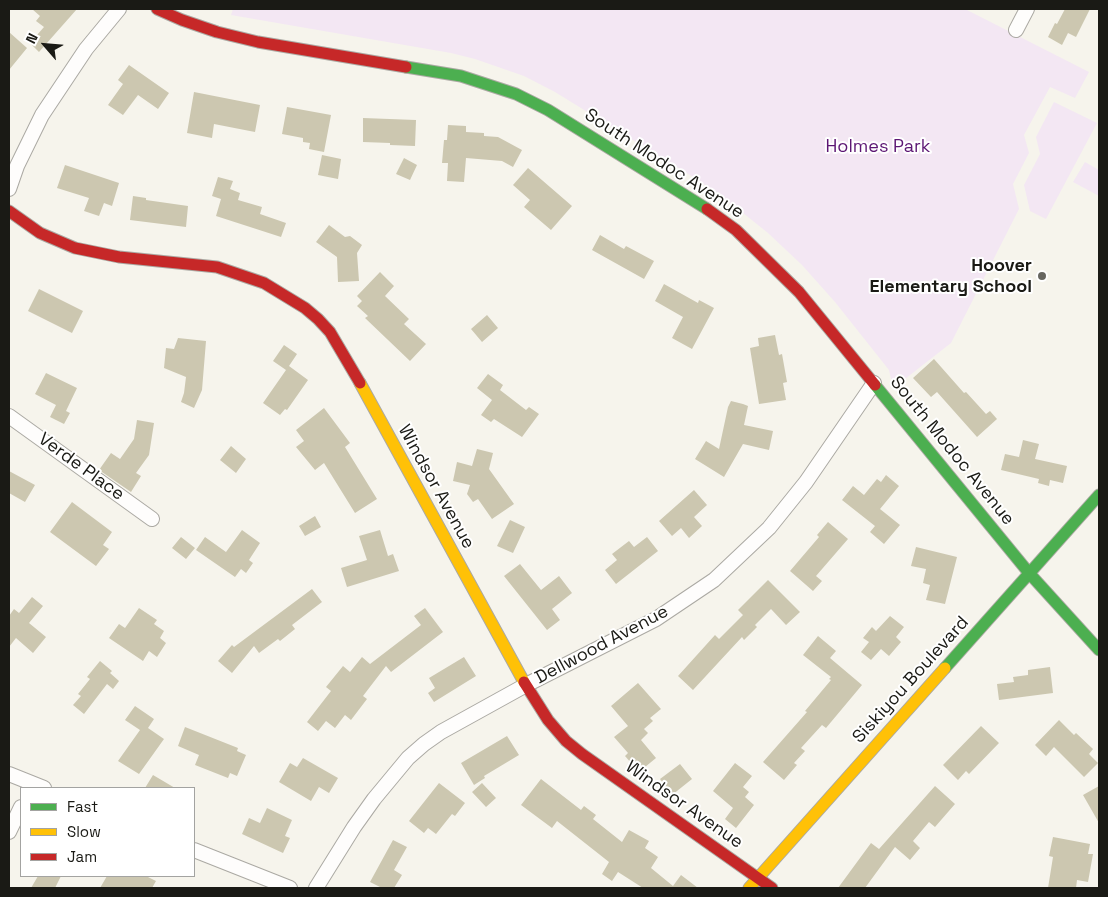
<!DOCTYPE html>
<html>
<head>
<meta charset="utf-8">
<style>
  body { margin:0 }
  #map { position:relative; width:1108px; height:897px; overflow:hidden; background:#f6f4ec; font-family:"Space Grotesk",sans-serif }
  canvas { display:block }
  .frame { position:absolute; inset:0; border:10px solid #1a1a15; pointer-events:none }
  .legend { position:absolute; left:20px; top:787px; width:175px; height:90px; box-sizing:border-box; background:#fff; border:1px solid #a3a3a1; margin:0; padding:6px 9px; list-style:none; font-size:15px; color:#1a1a15 }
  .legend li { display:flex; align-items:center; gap:10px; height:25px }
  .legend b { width:25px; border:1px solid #a3a3a1 }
  .north { position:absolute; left:20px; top:20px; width:50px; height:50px; -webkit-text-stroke:4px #fff; paint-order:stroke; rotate:297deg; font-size:14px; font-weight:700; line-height:20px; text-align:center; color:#1a1a15 }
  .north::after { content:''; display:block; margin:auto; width:18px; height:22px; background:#1a1a15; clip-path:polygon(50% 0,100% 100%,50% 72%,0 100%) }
</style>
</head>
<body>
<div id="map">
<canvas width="1108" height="897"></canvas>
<div class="frame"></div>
<ul class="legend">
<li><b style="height:6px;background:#4caf50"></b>Fast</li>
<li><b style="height:6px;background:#ffc107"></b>Slow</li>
<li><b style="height:6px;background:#c62828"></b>Jam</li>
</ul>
<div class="north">N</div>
</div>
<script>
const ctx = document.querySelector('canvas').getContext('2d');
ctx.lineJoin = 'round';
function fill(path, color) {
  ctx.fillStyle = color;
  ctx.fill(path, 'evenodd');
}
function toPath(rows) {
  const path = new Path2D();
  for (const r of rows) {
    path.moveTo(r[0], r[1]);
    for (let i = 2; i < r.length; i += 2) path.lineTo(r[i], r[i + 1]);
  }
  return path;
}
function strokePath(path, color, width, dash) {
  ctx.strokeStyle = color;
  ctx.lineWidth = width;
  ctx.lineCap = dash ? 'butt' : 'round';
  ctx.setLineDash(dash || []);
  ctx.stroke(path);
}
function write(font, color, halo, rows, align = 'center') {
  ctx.font = font + ' "Space Grotesk",sans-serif';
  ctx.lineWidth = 4;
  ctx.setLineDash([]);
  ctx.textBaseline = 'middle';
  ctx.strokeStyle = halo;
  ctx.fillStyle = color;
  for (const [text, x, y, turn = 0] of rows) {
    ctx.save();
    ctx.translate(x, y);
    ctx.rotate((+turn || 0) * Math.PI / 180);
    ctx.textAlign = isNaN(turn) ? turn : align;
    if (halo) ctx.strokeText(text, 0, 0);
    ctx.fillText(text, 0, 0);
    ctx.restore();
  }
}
fill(toPath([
  [233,9,965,9,1089,72,1075,98,1050,87,1024,135,1029,153,1013,184,1019,209,951,343,896,386,891,379,889,370,835,302,802,265,768,233,733,205,698,180,555,92,524,76,475,59,451,53,231,15],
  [1054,102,1097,123,1046,219,1030,211,1024,185,1040,154,1036,137],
  [1085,162,1099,170,1099,196,1073,182]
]), '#f3e7f3');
fill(toPath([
  [32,9,77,9,39,52,30,43,44,27,36,21,40,16],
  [1065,9,1090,9,1076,37,1068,33,1062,45,1048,37,1055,23,1057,24],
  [9,32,27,48,9,70],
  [129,65,169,93,158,109,138,95,123,115,108,105,123,84,118,80],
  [194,92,260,105,255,132,214,124,212,138,187,133],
  [287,107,331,115,324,152,309,149,310,143,303,142,303,138,282,134],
  [363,118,416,120,415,146,390,145,390,143,363,142],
  [448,125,466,126,466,132,484,133,484,136,498,137,522,150,513,167,502,161,466,158,464,182,447,181,448,163,442,163,444,140,447,140],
  [322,155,341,159,338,179,318,175],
  [404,158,417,165,410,180,396,174],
  [65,165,119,183,112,206,104,203,99,216,84,211,89,198,57,188],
  [528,168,572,206,551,230,524,207,530,200,513,185],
  [218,177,233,181,230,189,240,193,238,200,262,207,260,214,286,223,281,237,216,216,221,199,212,196],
  [133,196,146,198,146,200,188,206,186,227,130,220],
  [329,225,345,237,350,236,362,245,357,253,359,281,338,282,337,257,316,242],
  [600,235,624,249,626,246,654,261,644,279,592,250],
  [380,272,394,286,385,296,409,319,404,324,426,344,410,361,365,318,368,316,357,306,362,301,357,296],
  [664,284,698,303,699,300,714,308,692,349,672,338,683,317,655,301],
  [39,289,83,311,72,333,28,311],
  [487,315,498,328,482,342,471,329],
  [775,335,779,355,782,354,787,382,783,383,786,400,759,404,750,348,759,346,758,338],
  [178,338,206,341,202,390,194,408,181,402,184,393,186,377,164,368,166,348,174,349],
  [284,345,297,354,289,366,308,380,287,410,285,409,280,415,263,403,286,370,273,361],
  [934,359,964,393,966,392,986,414,990,411,997,419,977,437,937,392,931,397,913,378],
  [46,373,77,388,66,411,70,413,64,424,50,417,56,405,35,394],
  [488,374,503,385,500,390,526,410,529,407,539,414,522,437,494,419,491,422,481,415,492,400,477,388],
  [731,401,743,404,748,406,744,425,773,431,769,450,743,444,724,477,695,459,706,441,719,449,728,407],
  [324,408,350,443,345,447,377,499,355,513,324,463,315,470,296,447,304,441,296,430],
  [137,420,154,423,149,455,136,473,141,476,131,492,99,470,111,453,120,459,134,439],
  [1023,440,1039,444,1035,459,1067,466,1063,483,1050,480,1049,486,1038,483,1039,479,1001,470,1005,454,1019,457],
  [231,446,246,459,236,473,220,460],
  [477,449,493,453,489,469,514,504,492,519,478,499,473,502,467,494,470,485,453,481,457,462,472,466],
  [9,471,35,485,25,502,9,493],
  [886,475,899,486,880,509,900,525,884,544,870,532,875,526,842,500,853,486,864,495,877,479,881,482],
  [694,490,707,505,694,517,702,526,689,538,681,528,672,536,659,521],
  [72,502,112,532,103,545,109,549,96,566,50,532],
  [315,516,321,527,305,536,299,526],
  [510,520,525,527,513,553,497,546],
  [828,522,848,539,816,576,822,581,813,591,790,571,819,537,817,535],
  [242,530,260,543,249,560,253,563,246,573,241,569,235,577,196,550,205,537,226,552],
  [380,530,388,556,393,554,399,571,347,587,341,568,367,560,359,536],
  [181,537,195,548,186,559,172,548],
  [647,537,658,551,616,584,605,570,617,560,612,554,629,541,634,547],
  [916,547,957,557,945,604,926,600,930,585,923,583,926,569,911,566],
  [520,564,541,590,559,576,572,593,552,609,560,620,547,630,504,576],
  [768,580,800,612,786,625,771,609,755,625,757,627,744,640,742,637,693,690,678,676,715,635,719,639,743,615,738,610],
  [312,589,322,602,292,625,295,629,280,641,278,639,259,653,254,646,232,673,218,661,232,645,234,647],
  [32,597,43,606,29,623,46,637,33,653,16,638,9,647,9,616,14,609,19,613],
  [139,608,157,620,154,624,164,631,160,638,166,643,157,657,149,651,143,661,109,638,119,624,125,628],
  [425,608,443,632,391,672,386,666,363,696,367,699,351,720,345,715,335,728,326,721,318,731,307,722,331,691,326,687,343,666,350,672,362,657,370,664,421,625,414,616],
  [890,616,904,627,896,637,901,642,889,656,881,649,871,660,861,652,869,642,863,638,872,627,876,631],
  [818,636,836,651,830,658,862,685,826,728,822,725,801,748,805,751,794,763,797,765,784,780,763,762,807,712,805,711,831,680,829,679,831,677,803,655],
  [464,657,476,676,434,702,428,693,435,688,429,678],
  [100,661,112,671,110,673,119,681,113,689,107,684,84,714,73,705,81,696,78,694,90,679,87,677],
  [1050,667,1053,693,999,700,997,684,1014,682,1013,677,1028,675,1028,670],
  [638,683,661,709,650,718,653,721,644,729,648,733,641,740,656,758,639,772,625,756,628,753,614,737,628,726,611,706],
  [135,706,154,719,148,728,164,739,139,774,118,761,140,730,125,720],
  [1059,720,1074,735,1076,733,1093,749,1089,754,1098,763,1084,777,1054,747,1046,756,1035,745],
  [981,726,999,743,969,774,966,771,958,780,943,765],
  [185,727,238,748,237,751,246,755,237,776,230,773,228,778,195,765,199,755,178,746],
  [507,736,519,755,484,776,485,778,474,785,461,763],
  [303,758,338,778,329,793,319,787,311,801,279,782,290,763,297,767],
  [735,763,752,776,743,787,749,792,745,797,754,805,736,828,725,819,733,808,713,791],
  [680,764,692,779,672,795,660,779],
  [153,775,175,788,145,788],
  [541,779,581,810,584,806,596,815,593,819,622,842,629,830,649,841,645,848,658,857,651,868,673,886,681,875,698,888,643,888,618,872,612,881,602,874,609,862,557,821,552,828,521,805],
  [439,783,465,803,455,816,452,814,436,834,428,828,424,833,409,821],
  [482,783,496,798,486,807,472,792],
  [935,786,955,804,935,827,929,822,913,841,920,848,910,860,895,847,865,888,838,888,871,843,879,849],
  [1099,786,1099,823,1083,795],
  [267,808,292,820,285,836,290,838,283,853,242,834,249,818,260,823],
  [1053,837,1090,844,1088,854,1093,854,1088,882,1077,880,1076,888,1048,888,1053,857,1049,856],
  [393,840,407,847,394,870,402,875,394,888,382,888,370,882],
  [38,876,61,876,55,888,31,888],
  [107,876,146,876,156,881,152,888,100,888]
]), '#ccc7b0');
const street = toPath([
  [1016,30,1027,9],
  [9,189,17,166,42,115,86,49,119,9],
  [9,416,152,519],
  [9,774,44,788],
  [9,832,21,807],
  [194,850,290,888],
  [316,888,354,827,374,799,408,758,424,744,441,732,526,685,656,619,714,580,769,528,806,482,874,383]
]);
const fast = toPath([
  [406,67,461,76,516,94,548,110,707,209],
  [875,385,1029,573,1099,650],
  [945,668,1099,495]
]);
const slow = toPath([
  [360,383,524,682],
  [749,888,945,668]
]);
const jam = toPath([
  [157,9,182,20,217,32,258,42,406,67],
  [707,209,736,230,799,292,875,385],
  [9,211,40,233,75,248,119,257,217,267,264,283,305,308,318,319,330,332,360,383],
  [524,682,548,720,566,741,582,754,772,888]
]);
strokePath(street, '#aba9a3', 16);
strokePath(fast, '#aba9a3', 13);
strokePath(slow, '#aba9a3', 13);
strokePath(jam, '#aba9a3', 13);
strokePath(street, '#fefdfc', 14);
strokePath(fast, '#4caf50', 11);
strokePath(slow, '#ffc107', 11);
strokePath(jam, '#c62828', 11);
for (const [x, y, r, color] of [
  [1042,276,5,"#676660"]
]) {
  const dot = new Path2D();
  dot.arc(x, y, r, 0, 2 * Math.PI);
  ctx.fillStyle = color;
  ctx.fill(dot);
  strokePath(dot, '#fff', 2);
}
write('18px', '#5c1673', '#fff', [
  ["Holmes Park",878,147]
]);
write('18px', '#1a1a15', '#fff', [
  ["South Modoc Avenue",664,164,33],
  ["South Modoc Avenue",952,451,51],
  ["Verde Place",81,467,36],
  ["Windsor Avenue",436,487,61],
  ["Dellwood Avenue",602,645,-28],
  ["Siskiyou Boulevard",911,680,-48],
  ["Windsor Avenue",684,805,35]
]);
write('bold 18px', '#1a1a15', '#fff', [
  ["Hoover",1032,266],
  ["Elementary School",1032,287]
], 'right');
</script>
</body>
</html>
